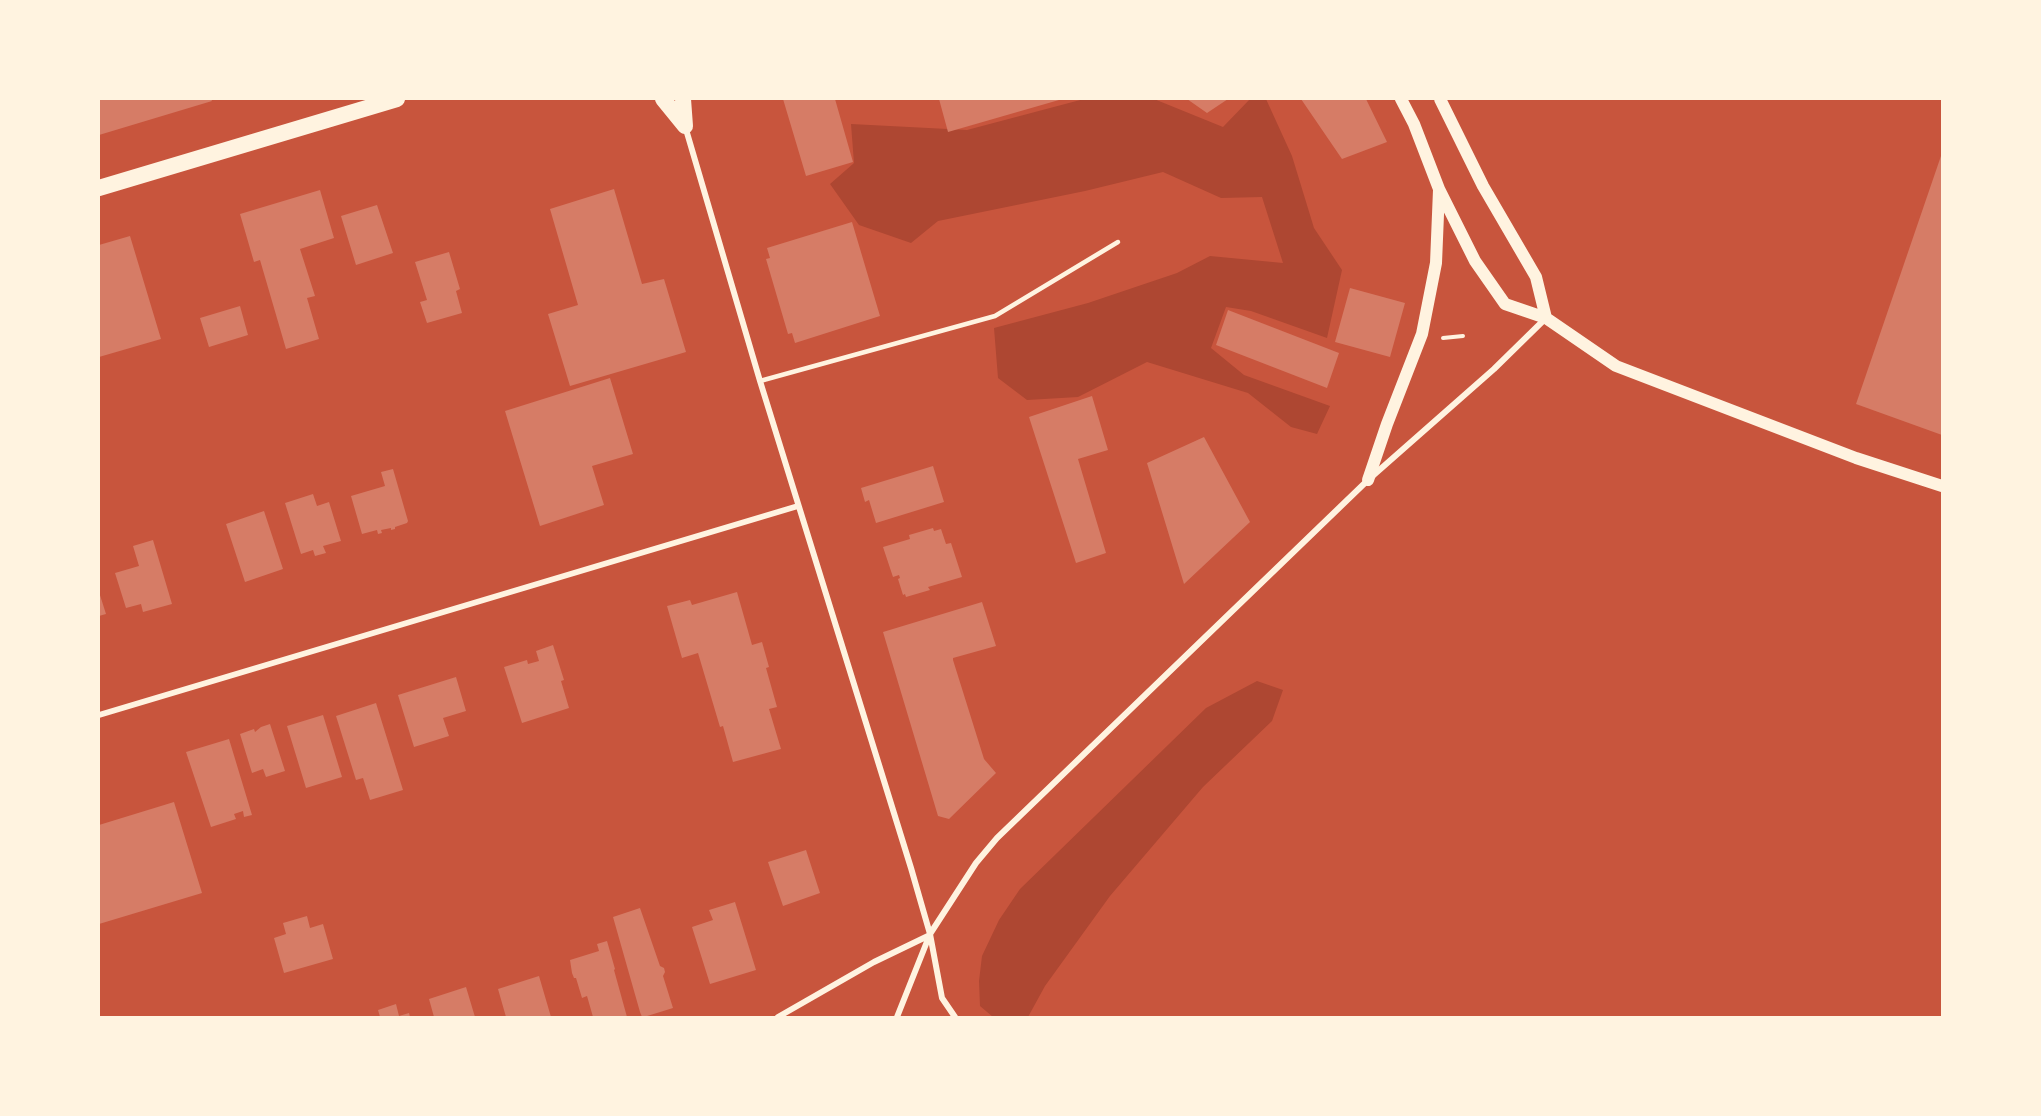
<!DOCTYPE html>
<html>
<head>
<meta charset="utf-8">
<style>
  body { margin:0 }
  #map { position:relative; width:2041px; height:1116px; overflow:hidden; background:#c8553d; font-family:"Noto Serif",serif }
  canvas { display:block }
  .frame { position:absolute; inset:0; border:100px solid #fff3e0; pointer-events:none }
</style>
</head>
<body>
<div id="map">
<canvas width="2041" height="1116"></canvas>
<div class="frame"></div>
</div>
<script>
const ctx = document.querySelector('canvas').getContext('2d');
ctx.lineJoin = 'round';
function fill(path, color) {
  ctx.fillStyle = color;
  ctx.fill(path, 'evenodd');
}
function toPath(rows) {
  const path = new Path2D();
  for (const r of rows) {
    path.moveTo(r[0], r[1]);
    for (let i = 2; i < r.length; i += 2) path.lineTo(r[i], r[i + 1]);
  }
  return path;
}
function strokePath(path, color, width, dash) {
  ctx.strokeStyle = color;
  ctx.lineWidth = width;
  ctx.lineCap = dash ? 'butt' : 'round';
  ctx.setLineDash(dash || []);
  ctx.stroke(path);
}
fill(toPath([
  [1084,99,1154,99,1223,127,1250,99,1266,99,1292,156,1314,228,1342,270,1327,338,1251,311,1226,307,1211,348,1244,375,1330,406,1317,434,1291,427,1248,393,1147,362,1078,397,1027,400,998,378,994,328,1088,303,1177,273,1210,256,1283,263,1262,197,1221,198,1163,172,1085,191,938,221,911,243,859,225,830,184,854,163,851,124,967,130],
  [1257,681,1283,690,1272,721,1203,787,1110,896,1045,986,1028,1017,993,1017,980,1006,979,981,982,956,999,920,1020,889,1206,708]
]), '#ae4732');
fill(toPath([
  [99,99,211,99,212,101,99,135],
  [783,99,835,99,853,162,806,176],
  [939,99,1059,99,1059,100,948,132],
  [1187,99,1228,99,1207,113],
  [1301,99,1366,99,1387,142,1342,159],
  [1942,153,1942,435,1856,404],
  [614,189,642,284,664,279,686,352,570,386,548,314,578,305,550,209],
  [320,190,334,238,300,249,315,296,307,298,319,339,286,349,260,260,254,262,240,214],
  [377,205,393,253,356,265,341,216],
  [852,222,880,316,795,343,792,333,788,334,766,259,770,258,767,248],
  [130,236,161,339,99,357,99,245],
  [449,252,460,289,456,291,462,313,427,323,420,302,427,300,415,262],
  [1350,288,1405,303,1390,357,1335,342],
  [240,306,248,335,209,347,200,318],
  [1228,310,1339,353,1327,388,1216,345],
  [610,378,633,454,592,466,604,505,540,526,505,411],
  [1092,396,1108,450,1078,459,1106,553,1076,563,1029,417],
  [1204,437,1250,522,1184,584,1147,463],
  [933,466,944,502,876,523,869,500,865,502,861,488],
  [393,469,408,521,407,523,395,527,395,529,391,530,391,528,381,530,382,533,378,534,377,530,362,534,351,496,385,486,381,472],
  [313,494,317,506,329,502,341,541,323,546,326,553,315,556,313,550,301,554,285,503],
  [264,511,283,569,245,582,226,524],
  [933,528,934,531,941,529,946,544,951,543,962,577,928,587,930,590,906,597,905,594,903,595,898,579,900,578,899,575,893,577,883,547,910,539,909,535],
  [153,540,172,604,143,612,141,604,126,608,115,573,139,566,133,546],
  [99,592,106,614,99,616],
  [737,592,752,645,762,642,769,667,766,668,777,707,769,709,781,749,733,762,723,726,720,727,698,653,682,658,667,606,690,600,692,605],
  [982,602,996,646,953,658,953,660,984,759,996,773,949,819,938,816,883,632],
  [553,645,564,680,561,681,569,708,522,723,504,667,527,660,528,664,539,661,536,651],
  [456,677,466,711,443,718,449,736,414,747,398,695],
  [376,703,403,790,370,800,363,778,356,780,336,716],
  [323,715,342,777,306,788,287,726],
  [270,724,285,771,266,777,263,769,252,773,240,734,254,729,255,732,261,727],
  [229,739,252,815,244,817,243,811,234,814,236,819,211,827,186,752],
  [174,802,202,893,99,924,99,825],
  [806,850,820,893,783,906,768,862],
  [735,902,756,970,710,984,692,927,713,920,709,910],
  [640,908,660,966,664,968,665,972,663,976,673,1008,644,1017,642,1017,640,1012,613,917],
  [307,916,310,928,323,924,333,959,284,973,274,938,286,934,283,923],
  [607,941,615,969,614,970,627,1017,593,1017,587,996,582,998,576,978,574,978,572,973,570,960,599,951,597,944],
  [539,976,551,1017,506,1017,498,989],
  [466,987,475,1017,434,1017,429,999],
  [396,1004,399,1016,409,1013,410,1017,380,1017,378,1010]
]), '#d67c66');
strokePath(toPath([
  [1443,338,1463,336]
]), '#fff3e0', 4);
strokePath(toPath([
  [760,381,995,316,1118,242]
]), '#fff3e0', 4.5);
strokePath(toPath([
  [685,126,760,381,911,868,930,934,942,998,955,1017],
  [99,715,798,506],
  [778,1017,874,962,930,935],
  [897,1017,930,934,976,863,997,838,1368,480,1494,369,1546,318]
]), '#fff3e0', 6);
strokePath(toPath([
  [1401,99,1414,124,1439,189,1475,261,1505,304,1546,318,1616,366,1856,458,1942,486],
  [1440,99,1483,186,1536,277,1546,318],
  [1368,480,1387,424,1422,334,1436,263,1439,190]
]), '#fff3e0', 12);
strokePath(toPath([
  [663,99,685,126],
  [683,99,685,126],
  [99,188,397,99]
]), '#fff3e0', 16);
</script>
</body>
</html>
